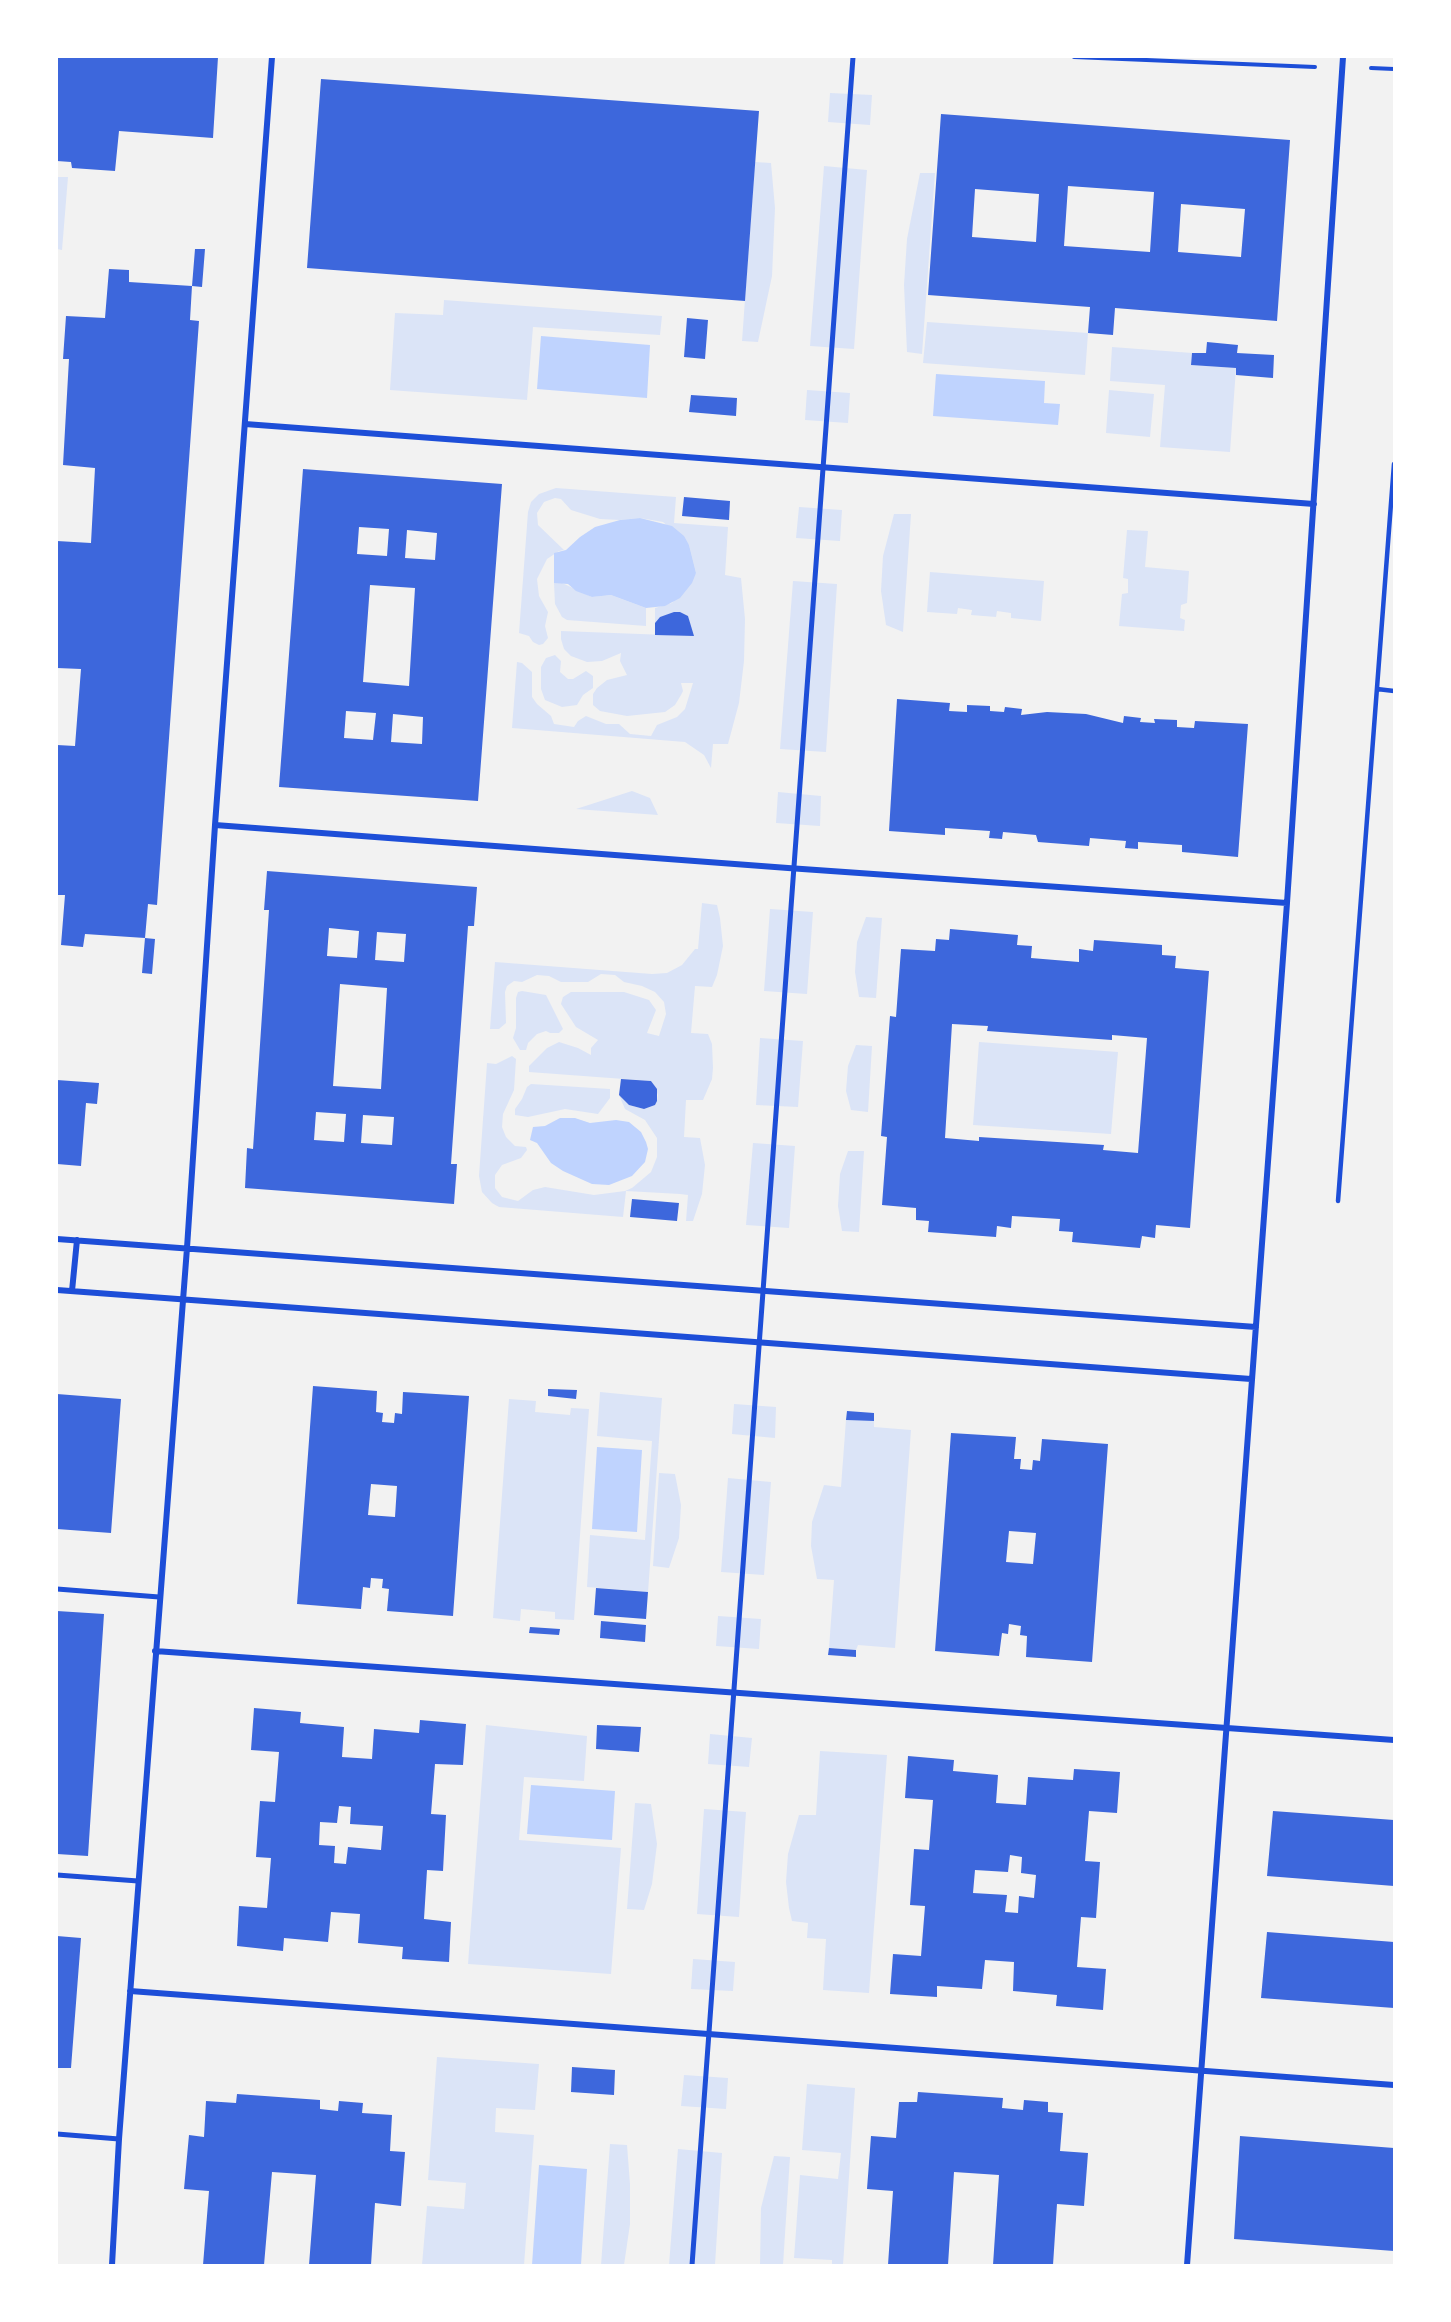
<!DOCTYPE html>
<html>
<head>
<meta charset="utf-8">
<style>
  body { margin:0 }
  #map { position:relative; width:1451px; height:2322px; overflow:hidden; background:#f2f2f2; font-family:"Titillium Web",sans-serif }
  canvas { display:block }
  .frame { position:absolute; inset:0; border:58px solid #fff; pointer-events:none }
</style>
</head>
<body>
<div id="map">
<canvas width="1451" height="2322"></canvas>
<div class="frame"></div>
</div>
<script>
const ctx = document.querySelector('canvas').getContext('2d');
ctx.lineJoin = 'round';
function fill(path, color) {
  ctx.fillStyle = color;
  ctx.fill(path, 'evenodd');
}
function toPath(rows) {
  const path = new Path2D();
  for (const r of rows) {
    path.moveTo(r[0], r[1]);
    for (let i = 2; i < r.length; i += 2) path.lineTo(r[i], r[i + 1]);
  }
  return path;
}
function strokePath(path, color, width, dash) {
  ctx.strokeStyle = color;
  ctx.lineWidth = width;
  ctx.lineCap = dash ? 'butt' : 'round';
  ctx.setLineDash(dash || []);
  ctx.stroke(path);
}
fill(toPath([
  [830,93,872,95,870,125,828,122],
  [755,162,771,163,775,208,772,276,758,342,742,341],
  [824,166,867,170,854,349,810,346],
  [920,173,935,173,922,354,907,352,904,285,907,239],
  [57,177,68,177,62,250,57,249],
  [444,300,662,316,660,335,533,327,527,400,390,390,395,313,443,315],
  [927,322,1088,333,1085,375,923,363],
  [1112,347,1192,353,1191,365,1236,368,1230,452,1160,447,1165,385,1110,381],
  [807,390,850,393,848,423,805,420],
  [1109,390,1154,394,1150,437,1106,433],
  [556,488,676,497,674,523,728,527,725,575,741,578,745,619,744,661,739,703,728,744,713,744,711,768,704,755,685,742,512,728,517,662,522,663,532,672,532,697,537,704,551,716,554,724,574,727,578,721,586,716,606,724,619,724,630,734,651,736,657,725,677,717,685,709,693,683,681,683,683,691,681,695,675,705,665,712,627,716,600,711,593,705,593,694,597,688,607,680,627,675,620,661,621,653,602,661,587,662,571,656,564,649,561,639,561,631,693,636,688,616,680,612,660,617,655,623,655,608,672,603,696,573,689,545,663,522,640,518,620,520,600,519,571,510,561,499,555,498,544,502,537,513,538,525,564,550,559,551,547,559,537,579,539,596,548,612,545,626,548,638,543,644,539,645,533,642,529,636,519,633,528,512,531,502,539,494],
  [799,507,842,510,840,541,796,538],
  [894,514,911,514,903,632,886,625,881,591,883,556],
  [1127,530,1148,531,1145,567,1189,571,1187,603,1181,605,1180,618,1185,620,1184,631,1119,626,1122,594,1128,593,1128,579,1123,578],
  [930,572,1044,581,1041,621,1011,618,1011,613,997,611,996,617,971,615,972,610,958,608,957,614,927,612],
  [793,581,837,584,826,752,780,749],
  [560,582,592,597,611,595,646,608,646,626,567,620,562,617,555,604,554,583],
  [555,655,561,661,560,672,568,679,573,679,586,671,593,676,593,688,583,695,577,705,562,707,545,700,541,689,541,667,546,658],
  [632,791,650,798,658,815,576,809],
  [778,792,821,796,820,826,776,823],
  [702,903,717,905,720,918,723,946,717,975,712,987,695,986,691,1033,708,1034,712,1044,713,1068,712,1079,703,1100,686,1100,684,1137,700,1138,705,1165,702,1194,693,1221,686,1221,688,1195,680,1194,626,1191,623,1217,499,1207,492,1203,482,1192,479,1176,487,1063,496,1064,512,1056,516,1059,514,1090,503,1114,502,1127,506,1137,515,1146,526,1147,527,1150,521,1158,502,1165,495,1175,495,1188,502,1197,518,1201,533,1190,545,1187,594,1195,625,1191,632,1188,651,1172,657,1157,657,1138,645,1120,625,1109,619,1095,629,1105,644,1109,655,1105,657,1101,658,1095,654,1086,651,1081,529,1072,529,1066,547,1048,559,1042,578,1048,591,1055,591,1048,598,1040,576,1027,561,1004,563,997,571,992,624,992,649,1000,656,1010,647,1033,659,1036,666,1014,664,1002,655,992,642,986,624,982,615,975,601,974,588,982,561,982,549,976,537,975,522,982,514,981,507,986,505,992,506,1023,499,1029,490,1029,495,962,652,974,667,973,682,965,695,949,698,949],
  [770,909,813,912,807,994,764,991],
  [866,917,882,918,876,998,859,997,855,972,857,942],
  [522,991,546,995,563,1029,559,1033,550,1033,546,1031,537,1034,528,1043,526,1050,520,1050,513,1038,516,1028,516,998,518,992],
  [760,1038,803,1041,798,1107,756,1105],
  [979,1042,1118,1052,1111,1134,973,1125],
  [856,1045,872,1046,868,1112,851,1110,846,1091,848,1066],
  [531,1084,610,1089,610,1098,598,1114,565,1109,528,1117,515,1115,515,1109,522,1099,527,1087],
  [753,1143,795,1146,789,1228,746,1225],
  [848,1151,864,1151,859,1232,842,1231,838,1206,840,1174],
  [600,1392,662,1398,648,1592,587,1587,590,1535,645,1540,652,1441,597,1436],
  [509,1399,536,1401,535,1412,570,1415,571,1408,589,1409,574,1620,555,1619,555,1612,521,1609,520,1621,493,1618],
  [734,1404,776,1407,775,1438,732,1434],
  [846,1420,874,1421,874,1427,911,1430,895,1648,858,1645,856,1650,829,1648,834,1580,817,1579,811,1546,812,1522,824,1485,841,1487],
  [659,1473,675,1474,681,1505,679,1538,669,1568,653,1566],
  [728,1478,771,1482,764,1575,721,1572],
  [718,1616,761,1619,759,1649,716,1646],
  [486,1725,587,1736,584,1781,524,1777,519,1840,621,1848,611,1974,468,1964],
  [710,1734,752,1738,749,1767,708,1764],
  [820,1751,887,1755,869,1993,823,1990,826,1939,807,1938,808,1923,792,1921,789,1908,786,1882,788,1854,799,1815,816,1815],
  [635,1803,651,1804,657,1844,652,1884,644,1910,627,1909],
  [704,1809,746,1812,739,1917,697,1914],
  [693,1959,735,1962,733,1991,691,1989],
  [437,2057,539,2064,535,2110,496,2108,495,2132,534,2135,524,2265,422,2265,427,2206,464,2209,466,2183,428,2180],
  [684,2075,728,2078,726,2109,681,2106],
  [807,2084,855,2088,843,2265,832,2265,832,2260,794,2258,800,2175,838,2179,841,2153,802,2150],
  [610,2144,627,2145,630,2184,630,2224,624,2265,601,2265],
  [678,2149,722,2153,715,2265,669,2265],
  [774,2156,790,2157,783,2265,760,2265,761,2208]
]), '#dbe4f7');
fill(toPath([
  [541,336,650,345,647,398,537,389],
  [936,374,1045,381,1044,403,1060,404,1058,425,933,416],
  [640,518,672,526,684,536,689,545,696,573,692,583,680,598,665,606,646,608,611,595,592,597,576,591,568,584,554,583,554,553,566,550,580,537,595,527,620,520],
  [560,1118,575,1118,590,1123,616,1120,629,1122,641,1132,646,1142,648,1149,645,1162,632,1176,609,1185,592,1184,563,1171,551,1163,537,1143,530,1140,533,1127,545,1126],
  [597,1447,642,1450,637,1532,592,1529],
  [531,1785,615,1791,612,1840,527,1834],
  [539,2165,587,2169,581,2265,532,2265]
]), '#bfd3fe');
fill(toPath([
  [57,57,218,57,213,138,119,131,115,171,72,168,71,162,57,161],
  [321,79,759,111,745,301,307,268],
  [941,114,1290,140,1277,321,1115,308,1113,335,1088,333,1090,307,928,295],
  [1068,186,1154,192,1150,252,1064,246],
  [975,189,1039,194,1036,242,972,237],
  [1181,204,1245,209,1241,257,1178,252],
  [195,249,205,249,202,287,192,286],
  [109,269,129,270,129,282,192,286,190,320,199,321,157,905,148,904,145,938,85,934,83,947,61,945,65,895,57,895,57,745,75,746,81,669,57,668,57,541,91,543,95,468,63,465,69,359,63,359,66,316,105,318],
  [687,318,708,320,705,359,684,357],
  [1207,342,1238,345,1237,353,1274,355,1273,378,1236,375,1236,368,1191,365,1192,353,1206,353],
  [691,395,737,398,736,416,689,412],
  [303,469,502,484,478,801,279,787],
  [359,527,389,529,387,556,357,554],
  [407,530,437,533,435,560,405,558],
  [370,585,415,588,409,686,363,682],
  [346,711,376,713,373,740,344,738],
  [393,714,423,717,422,744,391,742],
  [684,497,730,501,729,520,682,516],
  [674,612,680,612,688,616,694,636,655,635,655,623,660,617],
  [897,699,950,703,949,711,967,712,967,705,990,706,990,711,1004,712,1005,707,1022,709,1021,715,1047,712,1086,714,1123,723,1124,716,1141,718,1140,722,1155,723,1154,719,1177,720,1177,727,1194,728,1195,721,1248,724,1238,857,1182,852,1182,845,1138,842,1138,849,1125,848,1126,841,1090,838,1089,846,1038,842,1036,835,1003,832,1002,839,989,838,990,831,945,828,945,835,889,831],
  [267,871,477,887,474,926,468,926,451,1164,457,1164,454,1204,245,1188,247,1148,253,1149,269,910,264,910],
  [329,928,359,931,357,958,327,956],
  [377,932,406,934,404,962,375,960],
  [340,984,387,988,381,1089,333,1086],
  [316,1112,346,1114,344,1142,314,1140],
  [363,1115,394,1117,392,1145,361,1143],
  [950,929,1018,935,1017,945,1032,946,1031,958,1079,962,1079,949,1093,951,1094,940,1162,945,1162,955,1176,956,1175,968,1209,971,1190,1228,1156,1225,1155,1238,1142,1236,1140,1248,1072,1242,1073,1232,1059,1231,1060,1219,1012,1216,1011,1228,997,1226,996,1237,928,1232,929,1221,916,1220,916,1208,882,1205,887,1137,881,1136,890,1016,896,1017,901,949,935,951,936,939,949,940],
  [952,1024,988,1026,987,1031,1112,1040,1112,1035,1147,1038,1138,1153,1103,1150,1104,1145,979,1137,979,1141,945,1138],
  [145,938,155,939,152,974,142,973],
  [621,1079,651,1081,657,1089,657,1101,655,1105,644,1109,629,1105,619,1095],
  [57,1080,99,1083,97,1104,86,1103,81,1166,57,1164],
  [632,1199,679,1203,677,1221,630,1217],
  [313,1386,377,1391,376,1412,383,1413,382,1422,394,1423,395,1413,402,1414,403,1392,469,1396,453,1616,387,1611,389,1589,382,1588,383,1579,371,1578,370,1588,363,1587,361,1609,297,1604],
  [371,1484,397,1486,395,1517,368,1515],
  [548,1389,577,1390,576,1399,548,1396],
  [57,1394,121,1399,111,1533,57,1529],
  [847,1411,874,1413,874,1421,846,1420],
  [951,1433,1016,1437,1014,1459,1021,1459,1020,1469,1032,1470,1033,1460,1040,1461,1042,1439,1108,1444,1092,1662,1026,1657,1027,1636,1020,1635,1021,1626,1009,1624,1008,1634,1002,1633,999,1656,935,1651],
  [1009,1531,1036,1533,1033,1564,1006,1562],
  [596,1588,648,1592,646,1619,594,1615],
  [57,1611,104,1614,88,1856,57,1854],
  [601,1621,646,1625,645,1642,600,1638],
  [530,1627,560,1629,559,1635,529,1633],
  [829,1648,856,1650,856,1657,828,1655],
  [254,1708,301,1712,300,1723,344,1727,342,1757,372,1759,374,1729,419,1733,420,1720,466,1724,463,1765,435,1764,431,1814,446,1815,443,1871,427,1870,424,1919,451,1922,449,1962,402,1959,403,1947,358,1943,360,1914,331,1912,328,1942,284,1938,283,1951,237,1946,239,1906,267,1908,271,1858,256,1857,260,1801,275,1802,279,1752,251,1750],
  [339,1806,351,1807,350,1824,383,1826,381,1850,348,1847,346,1864,334,1863,335,1846,319,1845,320,1822,337,1823],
  [597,1725,641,1727,639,1752,596,1749],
  [908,1756,954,1760,953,1771,998,1775,996,1803,1026,1805,1028,1777,1073,1780,1074,1769,1120,1772,1117,1813,1089,1811,1085,1861,1100,1862,1096,1918,1081,1917,1077,1967,1106,1969,1103,2010,1056,2006,1057,1995,1013,1991,1014,1962,985,1960,982,1989,937,1986,937,1997,890,1994,893,1954,921,1956,925,1906,910,1905,914,1849,929,1850,933,1800,905,1798],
  [1010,1855,1022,1857,1021,1873,1036,1875,1034,1898,1019,1896,1018,1913,1005,1912,1007,1895,973,1893,975,1870,1008,1872],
  [1273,1811,1394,1820,1394,1886,1267,1876],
  [1267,1932,1394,1942,1394,2008,1261,1998],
  [57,1936,81,1938,71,2068,57,2068],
  [572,2067,615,2070,614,2095,571,2092],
  [918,2092,1003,2098,1002,2108,1023,2110,1024,2100,1048,2102,1048,2112,1063,2113,1060,2151,1088,2153,1084,2206,1057,2204,1053,2265,993,2265,999,2175,954,2172,948,2265,888,2265,893,2191,867,2189,871,2136,896,2138,899,2102,917,2102],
  [237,2094,320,2100,320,2109,338,2111,339,2101,363,2103,362,2113,392,2115,390,2151,405,2152,401,2206,375,2203,371,2265,309,2265,316,2175,272,2172,264,2265,203,2265,209,2191,184,2189,189,2135,204,2137,206,2101,236,2103],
  [1240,2136,1394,2148,1394,2251,1234,2239]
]), '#3d67dc');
strokePath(toPath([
  [1074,57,1315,67],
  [1371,68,1394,69]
]), '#1d4ed8', 4);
strokePath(toPath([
  [1377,689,1394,691],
  [1338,1201,1394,464]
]), '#1d4ed8', 4.5);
strokePath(toPath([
  [57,1589,159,1597],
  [57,1875,138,1881],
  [57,2134,119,2139],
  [692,2265,853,57]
]), '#1d4ed8', 5);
strokePath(toPath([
  [245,424,1314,504],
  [215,825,788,868,1287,903],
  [57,1239,1256,1327],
  [57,1290,1251,1379],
  [72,1291,77,1240],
  [155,1651,1394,1740],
  [130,1991,1394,2085],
  [112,2265,119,2139,187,1248,215,825,272,57],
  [1187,2265,1287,903,1343,57]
]), '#1d4ed8', 6);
</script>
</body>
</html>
